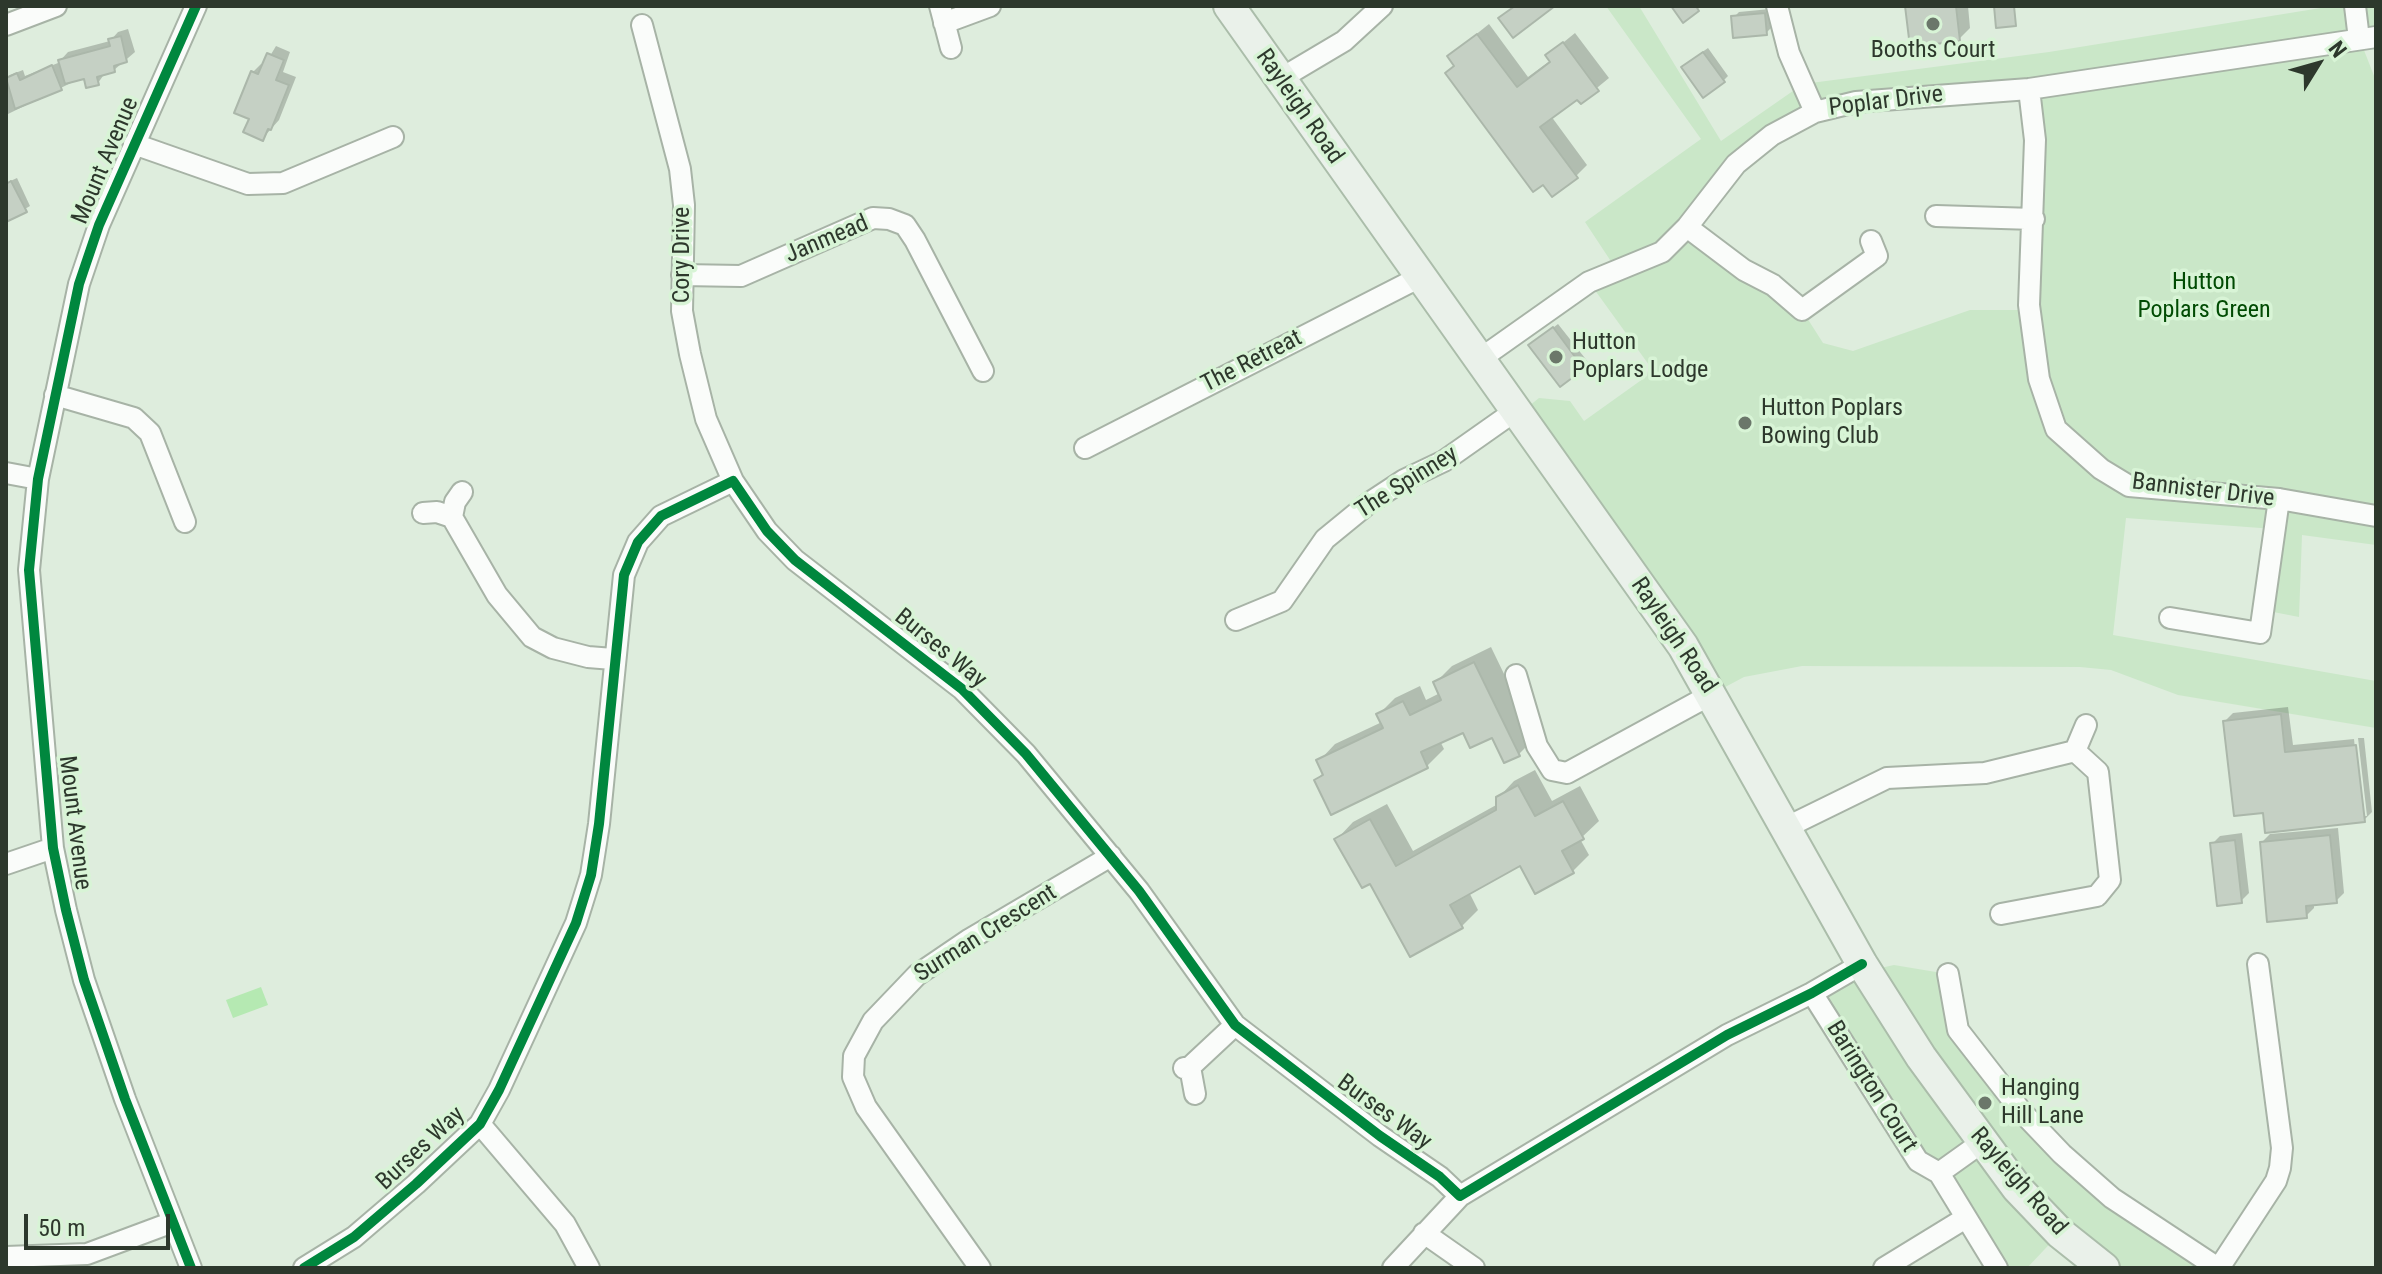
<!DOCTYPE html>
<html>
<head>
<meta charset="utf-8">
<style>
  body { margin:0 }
  #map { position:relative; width:2382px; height:1274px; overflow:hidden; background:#deeddd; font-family:"Roboto Condensed",sans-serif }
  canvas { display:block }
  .frame { position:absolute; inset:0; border:8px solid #2d382c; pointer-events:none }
  .north { position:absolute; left:2278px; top:24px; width:80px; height:80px; -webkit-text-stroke:6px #d8f4d6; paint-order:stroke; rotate:53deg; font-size:22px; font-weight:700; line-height:32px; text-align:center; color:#2d382c }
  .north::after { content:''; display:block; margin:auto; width:28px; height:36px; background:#2d382c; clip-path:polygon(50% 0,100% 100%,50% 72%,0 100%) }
  .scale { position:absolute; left:24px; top:1214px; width:146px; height:36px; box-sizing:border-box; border:4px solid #2d382c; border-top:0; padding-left:10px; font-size:24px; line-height:28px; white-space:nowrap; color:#2d382c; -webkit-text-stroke:6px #d8f4d6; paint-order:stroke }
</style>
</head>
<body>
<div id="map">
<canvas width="2382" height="1274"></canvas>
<div class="frame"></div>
<div class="north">N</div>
<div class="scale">50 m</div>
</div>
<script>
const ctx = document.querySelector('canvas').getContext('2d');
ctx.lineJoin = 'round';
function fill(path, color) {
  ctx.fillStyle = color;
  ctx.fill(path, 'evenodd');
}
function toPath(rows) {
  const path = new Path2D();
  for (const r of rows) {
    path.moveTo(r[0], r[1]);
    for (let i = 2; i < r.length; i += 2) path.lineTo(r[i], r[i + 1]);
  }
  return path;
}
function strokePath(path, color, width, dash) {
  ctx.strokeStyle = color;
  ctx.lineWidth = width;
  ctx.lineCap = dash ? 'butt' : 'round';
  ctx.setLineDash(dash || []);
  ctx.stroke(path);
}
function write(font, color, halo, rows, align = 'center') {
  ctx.font = font + ' "Roboto Condensed",sans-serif';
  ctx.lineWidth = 7;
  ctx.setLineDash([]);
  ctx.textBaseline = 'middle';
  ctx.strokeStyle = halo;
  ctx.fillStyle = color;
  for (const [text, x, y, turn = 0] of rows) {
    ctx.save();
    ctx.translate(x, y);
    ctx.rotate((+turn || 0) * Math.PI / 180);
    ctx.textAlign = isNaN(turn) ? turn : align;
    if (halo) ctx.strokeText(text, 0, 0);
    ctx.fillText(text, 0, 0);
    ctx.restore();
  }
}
fill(toPath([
  [1606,6,1639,6,1721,141,1803,84,2049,52,2333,6,2376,6,2376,37,2360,40,2376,81,2376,545,2302,535,2299,617,2263,610,2274,529,2126,518,2113,635,2376,681,2376,728,2178,695,2111,670,2080,667,1802,666,1744,677,1712,694,1529,406,1539,398,1570,401,1584,421,1647,376,1649,365,1589,282,1616,269,1585,222,1701,139],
  [2029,89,2021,310,1970,310,1853,351,1823,343,1802,310,1687,227,1772,135,1856,102],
  [1894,965,1948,974,1958,1030,2062,1154,2218,1268,2104,1268,2060,1233,2027,1268,1997,1268,1918,1161,1812,993,1867,971]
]), '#cae7c8');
fill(toPath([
  [261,987,268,1005,233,1018,226,1000]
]), '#b5e9b2');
fill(toPath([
  [1907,6,1968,6,1970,28,1959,39],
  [1770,9,1771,28,1766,33,1734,17,1739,12],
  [1489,24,1528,77,1551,60,1548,55,1575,33,1609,78,1581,101,1578,97,1551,116,1587,165,1576,176,1449,56],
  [128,29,135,52,114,70,105,73,98,83,85,76,6,115,6,79,10,75,23,70,25,76,58,63,68,52,110,41,118,32],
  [276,46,290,52,283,72,296,77,279,120,263,138,251,117,253,72,261,64,264,66],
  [1708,48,1728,76,1723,81,1688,62],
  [17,178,30,206,6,220,6,183],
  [1558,324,1588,362,1583,367,1536,341],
  [1491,647,1535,738,1519,754,1493,735,1464,730,1440,741,1444,749,1427,766,1331,812,1316,780,1324,772,1319,761,1335,744,1382,722,1378,715,1395,698,1420,686,1426,700,1440,693,1435,683,1452,666],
  [2288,707,2293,745,2354,739,2362,816,2367,816,2358,738,2364,738,2372,812,2364,820,2265,811,2225,721,2233,713],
  [1535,770,1552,801,1580,786,1599,821,1580,839,1589,855,1573,871,1521,863,1469,892,1478,910,1462,926,1370,881,1337,839,1353,822,1387,804,1413,851,1498,804,1498,798,1514,781],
  [2338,828,2344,893,2336,901,2314,903,2314,908,2306,916,2262,842,2270,834],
  [2242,833,2249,893,2241,901,2212,844,2220,836]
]), '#0003');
const building = toPath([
  [1515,6,1555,6,1513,38,1498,18,1515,6],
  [1671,6,1696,6,1699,11,1683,23,1671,6],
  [1905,6,1956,6,1960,41,1910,47,1905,6],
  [1994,6,2014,6,2016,26,1996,28,1994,6],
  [1765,13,1767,35,1733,38,1731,16,1765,13],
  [1477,34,1517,87,1550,62,1545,55,1563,42,1599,91,1581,104,1577,100,1540,127,1578,178,1552,197,1543,185,1533,192,1445,73,1454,66,1447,56,1477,34],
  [121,36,127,62,114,66,115,72,97,77,99,85,86,88,84,79,65,84,58,60,110,46,108,39,121,36],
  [1703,52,1725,82,1703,98,1681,67,1703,52],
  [267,53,284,60,276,80,289,85,271,130,268,129,263,141,243,132,249,119,234,113,251,71,258,74,267,53],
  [52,65,62,90,15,109,6,78,17,73,20,80,52,65],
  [11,181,27,212,6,222,6,184,11,181],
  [1553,327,1584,369,1560,387,1528,345,1553,327],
  [1474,662,1520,756,1504,763,1492,738,1470,748,1463,733,1421,752,1428,768,1331,815,1314,780,1323,775,1316,760,1383,728,1376,714,1403,701,1410,715,1441,700,1433,682,1474,662],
  [2281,714,2285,752,2356,745,2365,822,2265,833,2263,813,2234,816,2223,721,2281,714],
  [1518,785,1535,816,1563,801,1584,839,1562,851,1574,873,1535,894,1520,866,1450,905,1463,928,1410,957,1370,884,1362,888,1334,839,1370,819,1396,866,1496,810,1496,797,1518,785],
  [2330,835,2337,903,2306,906,2307,918,2267,922,2260,842,2330,835],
  [2235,840,2242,903,2217,906,2210,843,2235,840]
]);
fill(building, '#c5d0c4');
strokePath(building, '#abb7aa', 2);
const minor = toPath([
  [940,6,951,48],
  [1777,6,1789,53,1815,112],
  [2355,6,2359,39],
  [944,23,990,6],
  [6,25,56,6],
  [642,25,680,169,684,205,682,311,690,354,706,419,733,481],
  [1280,79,1344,41,1382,6],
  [2029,89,2035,140,2029,305,2039,379,2056,429,2101,469,2129,486,2279,499,2376,516],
  [134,144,248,184,283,183,393,137],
  [1936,216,2034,219],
  [1687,227,1744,270,1773,285,1802,310,1877,256,1871,241],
  [682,275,741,276,873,218,889,219,905,225,915,240,983,371],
  [1480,359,1589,282,1662,252,1687,227,1736,164,1772,135,1815,112,1856,102,2029,89,2376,37],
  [55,395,134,418,150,433,185,522],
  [1085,448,1420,277],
  [6,473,38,479],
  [423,513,437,512,452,517,497,595,532,637,553,648,588,657,613,659],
  [452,517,455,502,462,492],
  [2170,618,2260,633,2279,499],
  [1236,620,1282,601,1325,539,1369,503,1404,480,1444,461,1515,411],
  [1516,675,1537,746,1552,770,1567,773,1712,694],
  [1787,827,1887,778,1985,773,2075,751,2086,725],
  [6,864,53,848],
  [2001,914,2097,896,2110,880,2098,772,2075,751],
  [1948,974,1958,1030,2021,1111,2062,1154,2112,1198,2218,1268],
  [1812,993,1918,1161,1939,1173,1981,1143],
  [1190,1067,1195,1094],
  [1184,1068,1190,1067,1235,1025],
  [480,1124,565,1224,589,1268],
  [1939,1173,1997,1268],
  [1424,1233,1474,1268],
  [6,1257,87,1254,173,1222],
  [191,1268,125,1099,84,980,66,910,53,848,29,570,38,479,79,284,99,225,196,6],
  [304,1268,354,1237,416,1184,480,1124,499,1090,576,923,591,875,599,824,624,575,638,542,661,516,733,481,767,531,795,560,962,689,1026,754,1139,891,1235,1025,1380,1136,1440,1177,1460,1196,1727,1035,1812,993,1862,964],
  [980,1268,866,1107,853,1077,854,1056,873,1021,917,975,970,939,1111,856],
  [1393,1268,1460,1196],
  [1884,1268,1964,1219],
  [2219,1268,2276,1181,2280,1168,2282,1148,2258,964]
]);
const primary = toPath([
  [1229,6,1683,646,1862,964,1921,1057,2017,1188,2060,1233,2104,1268]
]);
strokePath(minor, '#a7b3a6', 24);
strokePath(primary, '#abbdaa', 34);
strokePath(minor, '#fafcfa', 20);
strokePath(primary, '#eaf1ea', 30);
strokePath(toPath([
  [191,1268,125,1099,84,980,66,910,53,848,29,570,38,479,79,284,99,225,196,6],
  [304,1268,354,1237,416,1184,480,1124,499,1090,576,923,591,875,599,824,624,575,638,542,661,516,733,481,767,531,795,560,962,689,1026,754,1139,891,1235,1025,1380,1136,1440,1177,1460,1196,1727,1035,1812,993,1862,964]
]), '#00873e', 10);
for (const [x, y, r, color] of [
  [1933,24,8,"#6b776a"],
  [1556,357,8,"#6b776a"],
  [1745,423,8,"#6b776a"],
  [1985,1103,8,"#6b776a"]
]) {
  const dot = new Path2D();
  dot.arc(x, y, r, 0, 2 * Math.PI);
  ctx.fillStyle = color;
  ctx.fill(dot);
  strokePath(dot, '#d8f4d6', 3);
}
write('24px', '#2d382c', '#d8f4d6', [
  ["Booths Court",1933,51,"center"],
  ["Hutton",1572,343],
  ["Poplars Lodge",1572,371],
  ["Hutton Poplars",1761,409],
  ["Bowing Club",1761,437],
  ["Hanging",2001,1089],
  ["Hill Lane",2001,1117]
], 'left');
write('24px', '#2d382c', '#d8f4d6', [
  ["Poplar Drive",1886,102,-7],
  ["Rayleigh Road",1299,107,55],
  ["Mount Avenue",106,161,-67],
  ["Janmead",827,240,-23],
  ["Cory Drive",683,255,-90],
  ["The Retreat",1252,362,-27],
  ["The Spinney",1407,483,-32],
  ["Bannister Drive",2203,491,7],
  ["Rayleigh Road",1673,636,56],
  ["Burses Way",940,649,39],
  ["Mount Avenue",74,823,83],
  ["Surman Crescent",986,934,-32],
  ["Barington Court",1871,1087,58],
  ["Burses Way",1384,1113,36],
  ["Burses Way",421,1149,-43],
  ["Rayleigh Road",2018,1182,49]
]);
write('24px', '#014b03', '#d8f4d6', [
  ["Hutton",2204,283],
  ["Poplars Green",2204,311]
]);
</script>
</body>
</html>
